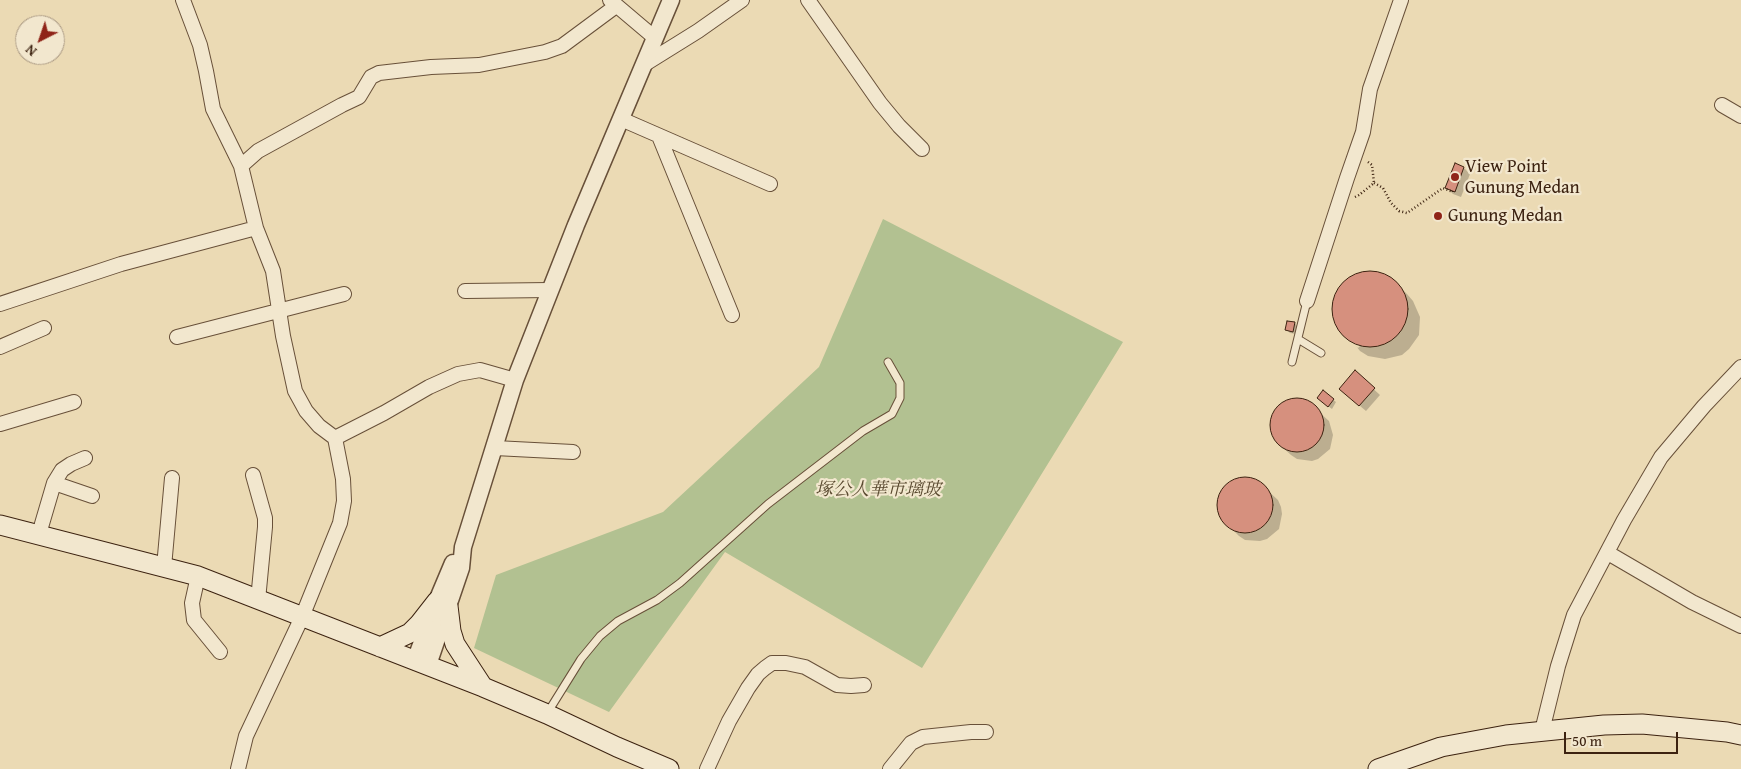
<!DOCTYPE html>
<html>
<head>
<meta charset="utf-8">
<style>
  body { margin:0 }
  #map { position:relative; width:1741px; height:769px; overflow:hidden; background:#ebdab4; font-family:"Gentium Book Plus",serif }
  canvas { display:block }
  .north { position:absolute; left:15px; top:15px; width:50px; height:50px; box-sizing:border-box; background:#f2e7ce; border:1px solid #a99882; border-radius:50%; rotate:221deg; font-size:14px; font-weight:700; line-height:20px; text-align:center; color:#3c2210 }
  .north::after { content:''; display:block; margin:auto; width:18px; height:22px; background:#8f2418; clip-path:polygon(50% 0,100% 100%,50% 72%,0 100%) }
  .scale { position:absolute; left:1564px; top:732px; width:114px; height:22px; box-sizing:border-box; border:2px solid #3c2210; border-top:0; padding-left:6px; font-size:15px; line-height:18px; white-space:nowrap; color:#3c2210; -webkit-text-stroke:4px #f2e7ce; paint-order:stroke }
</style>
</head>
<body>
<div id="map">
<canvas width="1741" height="769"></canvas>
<div class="north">N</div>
<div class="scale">50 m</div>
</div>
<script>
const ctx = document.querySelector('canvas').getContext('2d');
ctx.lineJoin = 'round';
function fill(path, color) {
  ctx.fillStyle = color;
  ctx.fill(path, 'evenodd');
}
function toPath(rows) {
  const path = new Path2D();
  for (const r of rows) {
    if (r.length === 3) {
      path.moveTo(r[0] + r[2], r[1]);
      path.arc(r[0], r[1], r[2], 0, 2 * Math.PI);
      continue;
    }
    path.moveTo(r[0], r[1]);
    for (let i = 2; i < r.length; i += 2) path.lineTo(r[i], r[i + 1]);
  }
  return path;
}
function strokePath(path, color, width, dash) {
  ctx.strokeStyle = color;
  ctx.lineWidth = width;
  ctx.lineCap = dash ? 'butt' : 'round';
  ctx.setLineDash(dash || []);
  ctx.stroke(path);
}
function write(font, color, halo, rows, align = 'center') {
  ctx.font = font + ' "Gentium Book Plus","Noto Serif SC",serif';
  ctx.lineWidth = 4.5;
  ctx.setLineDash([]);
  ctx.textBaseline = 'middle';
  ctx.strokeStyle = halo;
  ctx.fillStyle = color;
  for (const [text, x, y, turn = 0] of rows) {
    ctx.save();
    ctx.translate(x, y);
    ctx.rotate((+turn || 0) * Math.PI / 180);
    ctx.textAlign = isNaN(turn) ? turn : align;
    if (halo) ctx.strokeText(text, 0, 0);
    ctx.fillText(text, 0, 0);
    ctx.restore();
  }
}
fill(toPath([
  [883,219,1123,342,922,668,725,552,609,712,474,648,496,575,663,512,819,367]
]), '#b2c191');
fill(toPath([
  [1464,168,1470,174,1461,197,1453,194,1447,188],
  [1378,273,1394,281,1407,294,1413,301,1420,317,1419,335,1409,349,1402,355,1385,359,1368,356,1360,351,1356,346,1358,348,1360,346,1351,340,1351,341,1341,331,1334,315,1335,297,1345,282,1360,274],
  [1295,323,1297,326,1296,334,1290,333,1287,330],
  [1355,372,1380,395,1366,411,1347,395],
  [1323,392,1336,402,1332,409,1321,401],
  [1300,399,1307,401,1329,421,1333,435,1330,449,1318,459,1312,461,1297,459,1291,455,1280,445,1272,432,1272,418,1279,405,1285,401],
  [1240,479,1256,480,1278,500,1281,507,1282,514,1279,529,1267,539,1260,541,1245,540,1239,536,1229,526,1220,513,1219,506,1222,491,1234,481]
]), '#0003');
const building = toPath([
  [1455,163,1464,167,1455,192,1445,188,1455,163],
  [1370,309,38],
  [1287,321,1295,322,1293,332,1285,330,1287,321],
  [1355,370,1375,388,1359,406,1339,389,1355,370],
  [1323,390,1334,399,1328,407,1317,398,1323,390],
  [1297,425,27],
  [1245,505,28]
]);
fill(building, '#d6907e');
strokePath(building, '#3c2210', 1);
const service = toPath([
  [1298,339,1321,353],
  [1292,362,1307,301],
  [548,712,581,659,600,636,618,621,657,600,680,583,768,504,863,431,892,414,900,398,900,383,888,362]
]);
const minor = toPath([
  [183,0,200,45,206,71,213,109,241,166,256,228,273,271,283,336,295,391,306,411,319,426,335,438,343,479,344,501,340,523,302,617,246,736,238,769],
  [610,0,655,38],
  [808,0,880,103,899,126,922,149],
  [645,64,698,31,742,0],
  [1722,105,1741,116],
  [621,119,770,184],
  [659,136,732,315],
  [241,166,258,151,342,105,359,97,371,77,379,73,431,67,479,65,545,52,562,46,616,6],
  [465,291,550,290],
  [1307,301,1347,178,1363,132,1370,89,1401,0],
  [0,304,121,264,256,228],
  [177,337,344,294],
  [0,347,44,328],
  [0,424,74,402],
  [335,438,384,413,429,387,458,374,480,370,515,380],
  [495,448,573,452],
  [253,475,265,518,265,527,258,600],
  [54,483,92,496],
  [39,534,54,483,62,470,71,464,85,458],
  [1608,553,1692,602,1741,626],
  [164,567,172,478],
  [198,576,192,603,194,620,220,652],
  [1542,731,1558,666,1574,615,1624,520,1661,457,1704,406,1741,367],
  [707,769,729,721,748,688,758,674,765,668,772,663,786,663,805,667,837,685,851,686,864,685],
  [890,769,911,743,923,737,971,732,986,732]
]);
const tertiary = toPath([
  [415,661,437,601,453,563],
  [428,665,461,568,463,547,515,380,576,225,671,0]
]);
const secondary = toPath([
  [0,525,198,576,483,687,547,714,617,747,669,769],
  [448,606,451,631,455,644,483,687],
  [380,647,410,633,419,624,437,601],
  [1378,769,1441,747,1506,735,1604,725,1642,724,1727,732,1741,735]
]);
strokePath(service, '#685039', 9);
strokePath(minor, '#685039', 16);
strokePath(tertiary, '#685039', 19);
strokePath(secondary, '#3c2210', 21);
strokePath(toPath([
  [1368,162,1372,165,1374,183],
  [1374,183,1383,188,1391,203,1399,211,1407,213,1443,188,1453,192,1453,191],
  [1355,197,1359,195,1374,183]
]), '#3c2210', 2.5, [1, 2.5]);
strokePath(service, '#f2e7ce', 7);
strokePath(minor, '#f2e7ce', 14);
strokePath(tertiary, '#f2e7ce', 16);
strokePath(secondary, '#f2e7ce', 19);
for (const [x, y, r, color] of [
  [1455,177,5,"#8f2418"],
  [1438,216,5,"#8f2418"]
]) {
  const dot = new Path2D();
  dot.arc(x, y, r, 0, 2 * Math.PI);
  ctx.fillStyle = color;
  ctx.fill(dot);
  strokePath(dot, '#f2e7ce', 2);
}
write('18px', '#3c2210', '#f2e7ce', [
  ["View Point",1465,167],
  ["Gunung Medan",1465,188],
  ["Gunung Medan",1448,216]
], 'left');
write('italic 18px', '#5a4a30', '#f2e7ce', [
  ["塚公人華市璃玻",878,490]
]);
</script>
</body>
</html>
